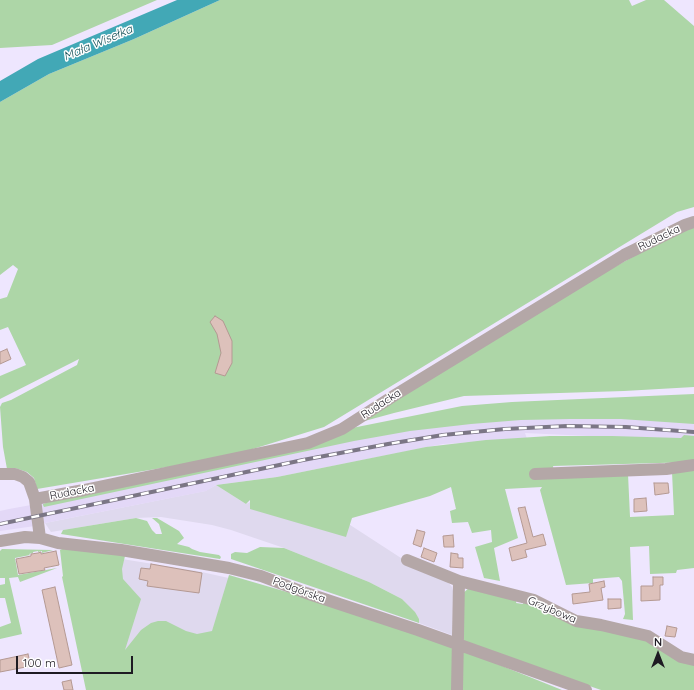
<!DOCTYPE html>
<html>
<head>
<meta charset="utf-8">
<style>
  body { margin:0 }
  #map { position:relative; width:694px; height:690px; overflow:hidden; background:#eee6fe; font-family:Quicksand,sans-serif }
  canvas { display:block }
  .north { position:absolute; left:638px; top:634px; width:40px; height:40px; -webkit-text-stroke:3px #fff; paint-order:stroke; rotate:0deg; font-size:11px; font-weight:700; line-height:16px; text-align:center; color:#1e1b23 }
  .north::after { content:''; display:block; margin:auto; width:14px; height:18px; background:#1e1b23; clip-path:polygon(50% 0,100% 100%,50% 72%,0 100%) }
  .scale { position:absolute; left:16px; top:656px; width:117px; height:18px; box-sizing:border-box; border:2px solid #1e1b23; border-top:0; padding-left:5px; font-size:12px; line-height:14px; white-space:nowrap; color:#1e1b23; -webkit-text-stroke:3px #fff; paint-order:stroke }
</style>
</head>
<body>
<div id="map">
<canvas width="694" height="690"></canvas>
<div class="north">N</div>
<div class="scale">100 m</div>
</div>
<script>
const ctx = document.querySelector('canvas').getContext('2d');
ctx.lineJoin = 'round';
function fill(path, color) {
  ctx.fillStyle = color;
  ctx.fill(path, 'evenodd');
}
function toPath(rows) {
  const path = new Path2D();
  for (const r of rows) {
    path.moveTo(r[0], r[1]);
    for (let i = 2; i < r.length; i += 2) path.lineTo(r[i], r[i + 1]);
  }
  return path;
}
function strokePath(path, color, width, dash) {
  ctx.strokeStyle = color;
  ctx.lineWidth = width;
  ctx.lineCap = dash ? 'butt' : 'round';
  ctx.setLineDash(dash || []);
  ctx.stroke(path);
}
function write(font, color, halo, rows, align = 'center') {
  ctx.font = font + ' Quicksand,sans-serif';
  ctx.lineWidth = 3;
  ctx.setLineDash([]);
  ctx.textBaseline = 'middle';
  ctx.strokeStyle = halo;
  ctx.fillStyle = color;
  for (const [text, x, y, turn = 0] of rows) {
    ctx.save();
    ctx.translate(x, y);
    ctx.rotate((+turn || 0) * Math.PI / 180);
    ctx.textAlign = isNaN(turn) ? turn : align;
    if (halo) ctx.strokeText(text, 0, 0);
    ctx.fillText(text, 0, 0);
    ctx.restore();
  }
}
fill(toPath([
  [216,485,246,504,261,497,344,521,401,558,448,582,452,587,453,591,452,635,419,623,419,619,402,599,369,582,284,548,231,530,212,525,161,517,136,518,51,532,45,523,205,491],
  [122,559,197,571,233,579,221,651,118,658]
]), '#dfd9ee');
fill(toPath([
  [527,417,694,419,694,441,525,433,527,439,443,444,277,477,216,485,206,491,45,523,35,526,0,531,0,511,9,509,97,493,427,424]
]), '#e3d8f7');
fill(toPath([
  [0,0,157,0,52,45,0,48],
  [220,0,629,0,632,6,646,0,664,0,694,26,694,207,677,212,324,427,227,457,37,489,34,478,27,472,15,468,7,469,3,447,0,407,2,403,11,400,77,365,79,359,0,399,0,376,26,365,8,327,0,330,0,299,7,297,18,269,13,265,0,275,0,102,49,74,134,39],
  [694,226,694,387,624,391,464,396,394,413,361,422,609,270,676,233],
  [694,394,694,424,621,419,570,419,521,420,471,424,410,431,354,441,44,507,43,505,43,504,55,500,352,428,462,406,512,402],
  [684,435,694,436,694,462,553,466,555,476,628,474,630,517,674,515,672,472,694,470,694,568,677,570,676,573,650,574,649,546,630,547,633,620,623,619,625,614,622,581,619,577,593,579,593,583,566,585,540,490,542,487,505,489,518,538,494,548,500,581,484,578,475,547,492,542,491,530,472,533,468,522,452,523,450,511,456,509,451,487,430,496,352,518,346,537,250,509,250,500,246,504,216,485,277,477,426,447,486,440,550,436,612,436,681,438],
  [136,518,147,521,152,530,156,534,162,534,159,524,152,518,157,518,179,531,184,538,177,544,189,547,192,549,200,552,219,555,221,557,220,559,61,534,63,530],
  [68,546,125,556,122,569,123,579,141,599,125,650,141,630,151,623,158,621,166,621,186,631,197,634,212,631,229,575,304,597,445,643,562,690,86,690,62,577,63,576,60,550],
  [260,547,284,548,369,582,402,599,415,612,419,619,419,623,231,559,231,554,235,552,247,553],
  [2,549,53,550,42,553,42,551,38,552,38,551,33,552,33,553,29,554,30,555,15,558,18,575,57,568,20,582,18,577,9,578,22,634,0,639,0,627,11,623,5,598,0,598,0,585,5,584,5,578,0,578,0,551],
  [469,588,517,599,516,603,523,604,524,600,644,638,694,665,694,690,601,690,465,643,461,635,462,594]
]), '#add6a7');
fill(toPath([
  [177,0,220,0,134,39,49,74,0,102,0,81,38,59]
]), '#42a8b6');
const building = toPath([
  [215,316,223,321,232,341,232,363,225,376,215,373,221,353,217,334,210,322,215,316],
  [7,349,11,359,0,364,0,352,7,349],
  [654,483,668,483,669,493,655,495,654,483],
  [646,498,647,511,634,512,634,499,646,498],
  [525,507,533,537,543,534,546,545,525,550,527,557,512,561,509,548,527,543,518,508,525,507],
  [417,530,425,532,421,547,413,544,417,530],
  [453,535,454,547,444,547,443,536,453,535],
  [424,548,437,553,434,562,421,557,424,548],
  [56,551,59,565,44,568,45,570,19,574,16,559,31,556,31,554,38,553,41,552,41,554,56,551],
  [451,553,458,554,458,558,463,558,463,568,450,567,451,553],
  [151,564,202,573,199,593,147,586,148,581,139,579,141,568,150,569,151,564],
  [653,577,663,577,663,585,660,585,660,600,641,601,641,586,653,586,653,577],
  [604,581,605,587,601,588,603,600,573,604,572,594,590,592,589,584,604,581],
  [55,587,72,665,59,668,42,590,55,587],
  [608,599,621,599,621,608,608,609,608,599],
  [667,626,677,628,675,637,665,636,667,626],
  [28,654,31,666,0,672,0,660,28,654],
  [71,680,73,690,64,690,62,682,71,680]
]);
fill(building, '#ddc1bb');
strokePath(building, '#b49993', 1);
strokePath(toPath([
  [0,474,15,474,23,477,29,482,35,499,40,538],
  [535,474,666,469,694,465],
  [35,499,84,490,308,443,342,429,395,395,624,255,685,225,694,222],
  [0,541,25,537,40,538,58,543,121,550,229,568,261,576,306,593,418,630,586,690],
  [407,560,459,581,534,600,576,621,601,625,648,636,681,657,694,660],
  [457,690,459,581]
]), '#b4a7a7', 12);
const rail = toPath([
  [0,524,303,460,388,444,443,435,505,429,567,426,626,427,694,432]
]);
strokePath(rail, '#7b7685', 4);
strokePath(rail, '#fff', 2.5, [8]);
write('11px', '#1e1b23', '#fff', [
  ["Rudacka",659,238,-26],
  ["Rudacka",381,404,-33],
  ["Rudacka",72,492,-11],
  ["Podgórska",299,590,20],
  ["Grzybowa",552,610,23]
]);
write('italic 12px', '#175259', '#fff', [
  ["Mała Wisełka",98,43,-23]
]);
</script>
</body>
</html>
